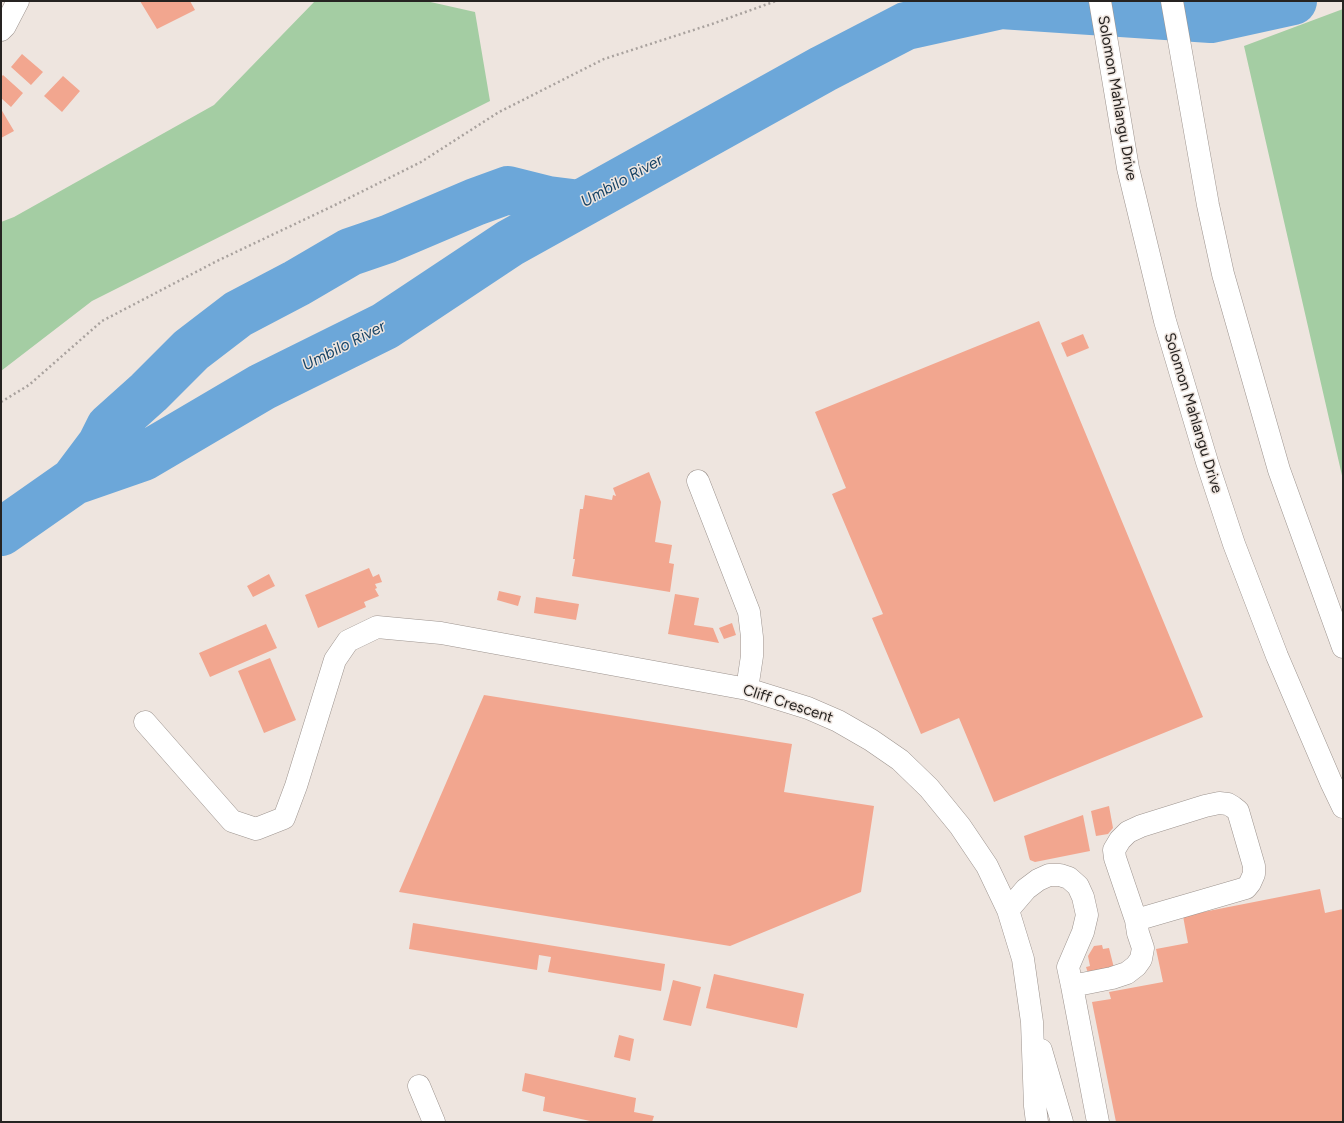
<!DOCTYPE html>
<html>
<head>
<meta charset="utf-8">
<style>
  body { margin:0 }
  #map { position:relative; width:1344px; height:1123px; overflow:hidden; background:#eee5df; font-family:Figtree,sans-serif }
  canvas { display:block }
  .frame { position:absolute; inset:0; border:2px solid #262321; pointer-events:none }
</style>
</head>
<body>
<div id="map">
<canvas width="1344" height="1123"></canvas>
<div class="frame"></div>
</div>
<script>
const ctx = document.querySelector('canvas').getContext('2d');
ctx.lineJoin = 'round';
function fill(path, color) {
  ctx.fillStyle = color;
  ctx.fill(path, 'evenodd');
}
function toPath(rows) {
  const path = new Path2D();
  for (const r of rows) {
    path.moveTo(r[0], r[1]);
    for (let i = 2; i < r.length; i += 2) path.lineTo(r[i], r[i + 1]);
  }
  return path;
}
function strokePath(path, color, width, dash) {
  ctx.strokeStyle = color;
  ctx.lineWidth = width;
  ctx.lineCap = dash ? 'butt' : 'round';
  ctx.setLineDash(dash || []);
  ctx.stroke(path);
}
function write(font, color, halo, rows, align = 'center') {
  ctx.font = font + ' Figtree,sans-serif';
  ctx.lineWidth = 3;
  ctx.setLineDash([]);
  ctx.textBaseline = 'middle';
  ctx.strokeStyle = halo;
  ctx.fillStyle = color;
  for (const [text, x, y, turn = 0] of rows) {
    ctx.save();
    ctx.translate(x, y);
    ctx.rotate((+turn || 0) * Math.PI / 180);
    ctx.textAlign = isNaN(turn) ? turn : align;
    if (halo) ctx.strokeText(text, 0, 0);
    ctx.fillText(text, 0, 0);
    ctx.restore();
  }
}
fill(toPath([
  [315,1,426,1,475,12,490,101,92,301,1,371,1,222,14,217,214,105],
  [1343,9,1343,480,1244,46]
]), '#a4cda3');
strokePath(toPath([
  [74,481,101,445,110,427,149,392,191,350,238,314,297,283,350,252,388,239,475,202,508,190,548,200,580,204],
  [1,532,74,481,143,457,262,387,385,326,510,243,823,69,906,26,1001,5,1211,19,1293,1]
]), '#6ca7d9', 48);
fill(toPath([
  [140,1,190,1,195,10,157,29],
  [22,54,43,72,31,85,11,67],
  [3,75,23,93,11,107,1,98,1,77],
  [63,76,80,91,62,112,44,96],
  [1,109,14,131,1,138],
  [1039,321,1203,717,994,802,959,718,921,734,872,618,883,614,832,494,846,488,815,412],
  [1083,334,1089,348,1067,357,1061,343],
  [649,472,661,502,655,542,672,545,669,563,674,564,670,592,572,576,575,559,573,559,580,509,583,509,585,495,612,500,613,495,616,496,613,488],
  [369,568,373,577,379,574,382,582,375,584,377,588,375,589,379,596,364,602,366,607,318,628,305,595],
  [269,574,275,586,253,597,247,586],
  [499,591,521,596,518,606,497,600],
  [675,594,699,598,694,625,713,628,719,643,668,634],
  [536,597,579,604,576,620,534,613],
  [732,623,736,635,724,639,719,628],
  [266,624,277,648,210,677,199,653],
  [270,658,296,720,264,733,238,671],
  [484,695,792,744,784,792,874,806,861,892,730,946,399,892],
  [1109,806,1113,828,1108,834,1096,836,1091,811],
  [1083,815,1090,851,1035,862,1030,860,1029,857,1024,836],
  [1320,889,1325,913,1343,909,1343,1122,1116,1122,1092,1002,1111,999,1109,992,1163,982,1156,949,1188,943,1183,916],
  [413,923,665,964,661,991,548,972,551,957,539,955,537,970,409,949],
  [1102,945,1103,949,1109,948,1114,968,1088,973,1086,967,1090,966,1088,956,1094,946],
  [714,974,804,994,797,1028,706,1008],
  [673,980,701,987,691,1026,663,1020],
  [619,1035,634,1039,630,1061,614,1057],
  [525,1073,636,1098,634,1112,654,1116,652,1122,595,1122,543,1111,545,1097,522,1091]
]), '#f2a68f');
const minor = toPath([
  [1,30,5,26,18,1],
  [698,481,749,612,752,637,752,656,747,689],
  [145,722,232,821,256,829,284,818,296,786,335,660,348,641,377,627,441,633,747,689,808,708,838,721,871,740,900,760,929,788,960,826,987,866,1008,910,1023,959,1032,1022,1035,1106,1037,1122],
  [1008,910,1026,889,1038,880,1049,875,1060,875,1069,878,1078,886,1083,897,1087,915,1083,932,1068,967,1072,986,1112,978,1127,973,1136,966,1141,959,1143,948,1138,933,1136,920,1115,858,1114,850,1120,840,1128,832,1141,826,1205,806,1219,803,1228,804,1233,807,1238,811,1254,866,1254,874,1250,883,1246,888,1136,920],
  [1072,986,1098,1122],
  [1041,1050,1062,1122],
  [419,1086,434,1122]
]);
const highway = toPath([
  [1100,1,1128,168,1165,321,1207,462,1234,544,1277,656,1331,782,1343,807],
  [1172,1,1208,205,1223,274,1279,470,1343,647]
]);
strokePath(minor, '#9d948f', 23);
strokePath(highway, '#9d948f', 23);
strokePath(toPath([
  [1,402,29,385,102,321,217,261,335,205,421,162,499,112,604,59,712,24,776,1]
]), '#a9a29e', 2.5, [2, 3]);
strokePath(minor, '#fff', 22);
strokePath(highway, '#fff', 22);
write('15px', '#262321', '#eee5df', [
  ["Solomon Mahlangu Drive",1117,98,80],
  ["Solomon Mahlangu Drive",1193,413,73],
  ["Cliff Crescent",788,704,18]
]);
write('italic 16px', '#184466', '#eee5df', [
  ["Umbilo River",622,181,-29],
  ["Umbilo River",344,346,-27]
]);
</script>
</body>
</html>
